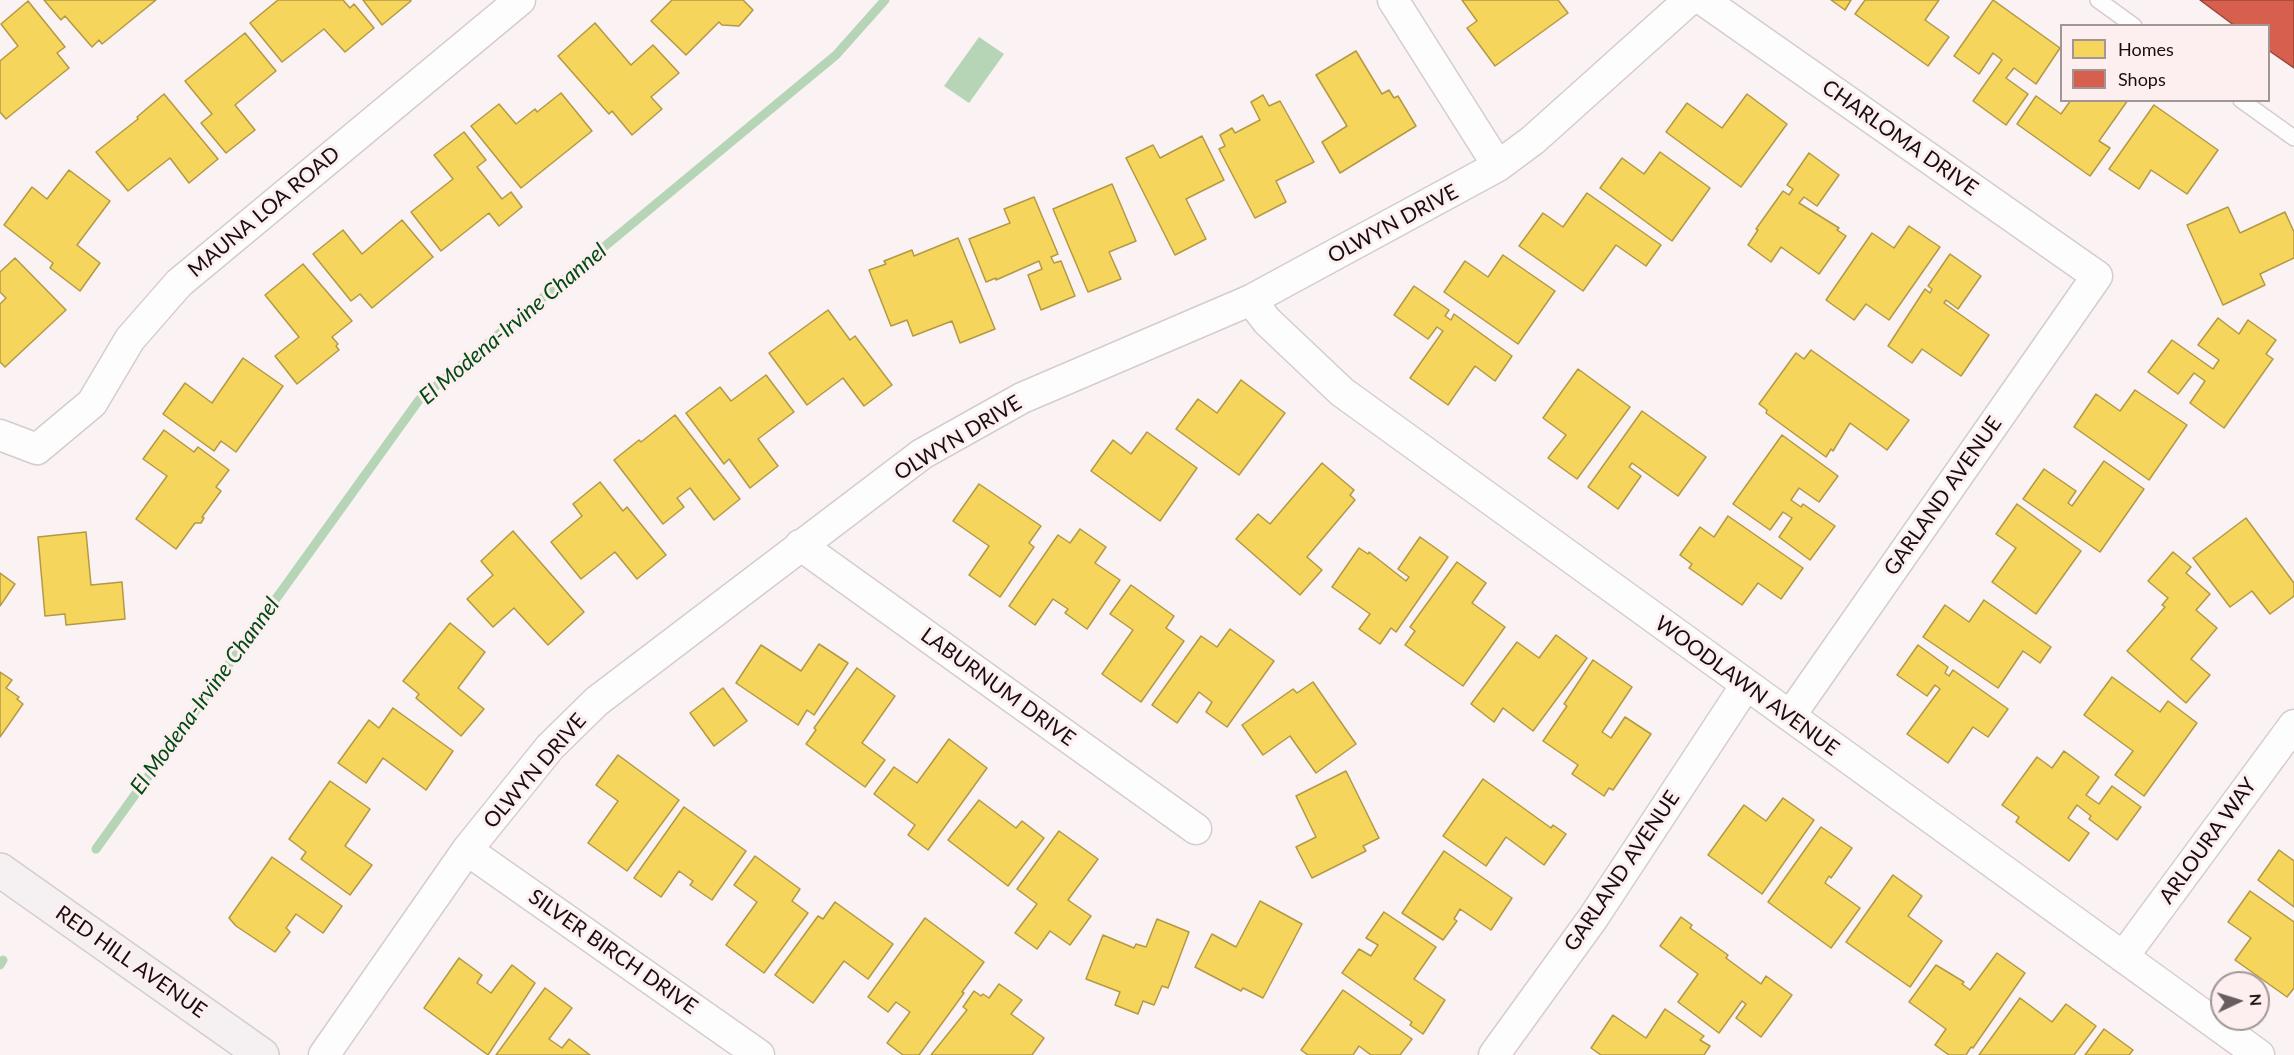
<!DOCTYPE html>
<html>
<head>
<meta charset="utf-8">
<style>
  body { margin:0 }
  #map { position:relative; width:2294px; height:1055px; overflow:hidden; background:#faf2f3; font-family:Lato,sans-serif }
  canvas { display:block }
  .legend { position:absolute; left:2060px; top:24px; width:210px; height:78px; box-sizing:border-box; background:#fdeff0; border:2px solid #a29596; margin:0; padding:8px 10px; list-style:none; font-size:18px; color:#190e0f }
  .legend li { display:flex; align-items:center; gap:12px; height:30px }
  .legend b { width:30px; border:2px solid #a29596 }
  .north { position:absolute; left:2210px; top:971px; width:60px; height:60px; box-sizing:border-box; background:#fdeff0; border:2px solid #a29596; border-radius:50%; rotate:86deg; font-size:16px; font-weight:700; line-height:24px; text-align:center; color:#190e0f }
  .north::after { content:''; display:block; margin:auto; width:21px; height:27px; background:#685e5f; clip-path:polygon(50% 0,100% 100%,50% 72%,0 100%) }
</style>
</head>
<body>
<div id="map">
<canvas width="2294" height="1055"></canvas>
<ul class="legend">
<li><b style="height:16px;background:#f6d55c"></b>Homes</li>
<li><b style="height:16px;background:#d6604d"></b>Shops</li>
</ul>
<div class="north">N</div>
</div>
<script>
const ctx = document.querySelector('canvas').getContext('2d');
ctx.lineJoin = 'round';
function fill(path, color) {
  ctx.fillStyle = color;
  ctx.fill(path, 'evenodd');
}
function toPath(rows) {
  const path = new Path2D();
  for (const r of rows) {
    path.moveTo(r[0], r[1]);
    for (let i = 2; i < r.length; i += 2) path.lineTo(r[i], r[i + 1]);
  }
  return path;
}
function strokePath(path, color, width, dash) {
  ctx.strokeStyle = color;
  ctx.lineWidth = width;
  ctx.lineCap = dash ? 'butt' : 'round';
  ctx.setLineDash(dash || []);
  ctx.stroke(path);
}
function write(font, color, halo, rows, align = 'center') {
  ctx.font = font + ' Lato,sans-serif';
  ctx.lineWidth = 6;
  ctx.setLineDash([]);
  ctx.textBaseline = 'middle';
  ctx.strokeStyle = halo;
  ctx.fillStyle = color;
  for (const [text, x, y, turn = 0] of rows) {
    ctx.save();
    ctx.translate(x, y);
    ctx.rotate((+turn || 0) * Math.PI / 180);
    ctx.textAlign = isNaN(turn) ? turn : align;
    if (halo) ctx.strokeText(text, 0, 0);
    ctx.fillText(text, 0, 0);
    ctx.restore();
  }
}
fill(toPath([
  [979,37,1004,54,969,103,944,86]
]), '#b6d5b6');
const homes = toPath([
  [44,0,156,0,102,44,99,40,92,47,65,16,61,20,44,0],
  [278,0,343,0,350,8,354,4,374,28,345,52,324,29,282,62,250,23,278,0],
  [363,0,410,0,411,1,382,25,363,0],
  [672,0,743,0,753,10,739,26,722,25,719,22,686,55,651,21,672,0],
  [1462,0,1558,0,1568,13,1495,66,1467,28,1477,21,1462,0],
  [1831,0,1851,0,1845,10,1831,0],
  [1865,0,1939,0,1925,20,1949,37,1928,66,1855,14,1865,0],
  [1993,0,2060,48,2036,84,2014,68,2006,78,2028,94,2006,125,1973,101,2002,60,1993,53,1979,74,1954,56,1993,0],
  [28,1,65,47,57,53,69,68,6,119,0,112,0,61,18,46,1,24,28,1],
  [595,23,631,65,653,45,679,73,651,97,662,109,632,135,612,111,609,114,558,56,595,23],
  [245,33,276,71,235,105,255,130,226,153,201,123,212,114,185,81,245,33],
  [1356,51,1382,94,1389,90,1394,98,1398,96,1416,126,1340,173,1322,142,1347,126,1316,75,1356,51],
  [561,93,592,131,521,188,471,126,499,104,516,124,535,109,537,112,561,93],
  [164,94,218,159,189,183,170,158,128,191,96,152,138,119,137,117,164,94],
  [1747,94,1787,124,1741,187,1666,132,1687,103,1722,128,1747,94],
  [1263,95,1269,106,1280,101,1314,162,1276,181,1286,202,1255,218,1219,149,1225,146,1220,135,1232,128,1235,133,1260,120,1251,102,1263,95],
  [2036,96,2061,114,2071,100,2128,100,2099,141,2110,148,2090,176,2017,124,2036,96],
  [2154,105,2218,150,2187,194,2151,170,2139,189,2109,169,2154,105],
  [464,132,486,160,477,167,502,199,511,192,522,207,499,226,489,213,441,251,411,212,453,179,434,155,464,132],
  [1202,136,1224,180,1186,199,1206,239,1175,255,1126,158,1153,145,1160,158,1202,136],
  [1660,152,1710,188,1672,241,1600,188,1622,158,1644,174,1660,152],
  [1809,153,1839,175,1817,206,1804,197,1799,203,1839,228,1837,230,1846,236,1819,274,1781,247,1771,262,1748,245,1758,230,1756,229,1783,191,1789,195,1793,189,1787,185,1809,153],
  [69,170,110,201,77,245,100,263,80,291,50,268,53,263,4,225,32,187,47,199,69,170],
  [1112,184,1136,241,1109,252,1121,279,1088,292,1053,209,1112,184],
  [1587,193,1661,245,1646,266,1616,245,1583,291,1519,246,1543,213,1563,227,1587,193],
  [1034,197,1058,254,1051,257,1054,263,1061,261,1075,296,1041,310,1028,275,1042,269,1039,261,996,280,996,278,986,282,969,239,1010,223,1004,209,1034,197],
  [2228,207,2240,233,2285,212,2294,232,2294,258,2260,274,2265,285,2223,305,2187,225,2228,207],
  [402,220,433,257,372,308,360,294,351,301,313,254,343,230,362,254,402,220],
  [1909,226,1940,247,1889,320,1866,304,1854,320,1826,300,1872,233,1894,248,1909,226],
  [958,238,995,329,960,343,952,321,913,336,907,320,891,326,869,270,886,264,884,261,912,250,914,256,958,238],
  [1950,254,1981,276,1958,309,1946,300,1944,303,1989,335,1961,376,1922,349,1912,363,1888,346,1925,289,1930,293,1932,289,1928,286,1950,254],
  [1503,255,1555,291,1518,344,1444,292,1465,261,1488,277,1503,255],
  [15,258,66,310,5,367,0,362,0,304,6,298,0,292,0,272,15,258],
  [303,264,352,321,332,337,338,344,336,346,339,350,297,384,275,356,299,337,265,295,303,264],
  [1414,286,1449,310,1445,316,1451,320,1454,314,1512,356,1495,381,1475,366,1448,405,1410,378,1443,331,1437,327,1428,339,1394,315,1414,286],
  [828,310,850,340,855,336,892,385,864,406,843,378,807,405,769,353,828,310],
  [2218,318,2239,334,2248,320,2276,340,2266,354,2273,359,2224,428,2190,403,2205,381,2194,373,2178,394,2148,372,2172,340,2213,369,2219,360,2198,345,2218,318],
  [1811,350,1909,420,1887,450,1850,423,1833,451,1831,449,1826,457,1766,413,1767,410,1759,404,1796,353,1804,359,1811,350],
  [243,358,283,386,236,452,221,441,214,451,163,414,185,383,212,403,243,358],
  [1578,369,1630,407,1577,479,1548,458,1566,435,1543,418,1578,369],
  [766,375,794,412,758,439,778,466,750,488,729,459,724,464,686,413,720,387,731,401,766,375],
  [1241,380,1285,413,1239,475,1176,429,1198,399,1217,413,1241,380],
  [2135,390,2187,425,2149,480,2074,427,2096,394,2120,411,2135,390],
  [1642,411,1706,457,1678,496,1632,463,1629,467,1641,476,1618,509,1588,487,1642,411],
  [675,415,740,499,714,520,690,488,677,498,684,507,663,524,614,460,639,440,641,442,675,415],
  [164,430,194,452,198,447,229,470,216,487,221,491,202,517,204,518,201,523,195,523,176,549,136,519,167,476,143,459,164,430],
  [1147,432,1197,468,1160,521,1091,471,1113,440,1131,454,1147,432],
  [1782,435,1838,476,1819,502,1799,488,1791,500,1801,507,1803,504,1835,526,1810,560,1779,537,1792,518,1783,512,1770,530,1733,504,1782,435],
  [2104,461,2144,489,2100,552,2023,499,2044,469,2076,491,2068,503,2072,506,2104,461],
  [1322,463,1354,490,1350,495,1355,500,1307,557,1322,570,1300,595,1236,539,1258,514,1270,524,1322,463],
  [600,482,623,511,627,507,666,555,637,579,615,552,581,579,551,542,582,516,573,504,600,482],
  [979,484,1041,526,1029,543,1034,547,1000,597,969,575,989,546,953,521,979,484],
  [2017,504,2081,551,2036,614,1992,582,2016,548,1996,534,2017,504],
  [1728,516,1803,568,1781,599,1758,583,1742,605,1689,568,1692,564,1680,555,1700,527,1714,537,1728,516],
  [2246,518,2294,583,2294,596,2270,614,2252,591,2230,607,2193,558,2246,518],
  [1080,529,1106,547,1095,563,1120,580,1087,629,1065,613,1068,609,1053,599,1035,625,1009,606,1058,535,1070,543,1080,529],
  [513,531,584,612,548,645,514,608,493,627,467,599,493,575,481,561,513,531],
  [86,532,91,585,122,582,125,619,66,625,65,614,45,616,38,537,86,532],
  [1420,537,1448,557,1396,632,1391,628,1380,644,1359,629,1370,614,1332,587,1359,548,1368,554,1369,552,1406,581,1409,577,1398,569,1420,537],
  [2173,552,2191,567,2186,573,2210,594,2196,610,2217,628,2191,659,2210,675,2186,703,2127,651,2165,607,2162,605,2168,598,2148,581,2173,552],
  [1457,562,1486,583,1472,603,1505,627,1463,686,1405,645,1415,631,1410,627,1457,562],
  [0,573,15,584,0,606,0,573],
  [1131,585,1174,616,1166,628,1184,641,1141,702,1102,674,1133,630,1110,614,1131,585],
  [1984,600,2051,647,2040,663,2023,651,1998,688,1923,637,1945,605,1969,622,1984,600],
  [450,623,485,652,458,688,484,709,461,736,416,698,419,694,403,681,450,623],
  [1230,629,1274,661,1227,727,1206,712,1212,702,1199,692,1177,723,1152,705,1201,636,1217,647,1230,629],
  [1556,635,1587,658,1533,731,1503,708,1494,722,1471,704,1517,642,1539,658,1556,635],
  [819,644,848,663,814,715,807,710,798,725,736,683,761,645,801,671,819,644],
  [1918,645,1948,667,1945,673,1949,676,1953,670,2008,709,1988,737,1973,727,1948,763,1907,734,1940,689,1935,685,1927,696,1897,675,1918,645],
  [1593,660,1632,687,1602,732,1611,738,1625,717,1651,734,1613,790,1609,788,1604,796,1572,774,1578,765,1543,741,1567,706,1564,704,1593,660],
  [857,668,895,696,862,743,885,760,865,787,806,744,816,730,814,728,857,668],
  [0,672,12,680,6,688,19,697,17,699,23,704,0,737,0,672],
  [2112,677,2160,712,2168,701,2197,723,2144,796,2115,775,2133,751,2084,715,2112,677],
  [1313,682,1356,744,1316,773,1290,736,1263,755,1242,725,1293,689,1297,693,1313,682],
  [723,688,747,721,714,746,690,713,723,688],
  [393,708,453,751,426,790,383,758,366,783,338,763,369,720,379,728,393,708],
  [949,739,987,768,928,850,908,835,915,825,874,794,894,767,917,783,949,739],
  [2064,751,2099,777,2086,795,2099,804,2112,786,2141,807,2117,840,2089,819,2091,816,2077,805,2068,818,2089,833,2069,861,2016,822,2019,817,2002,805,2037,757,2052,768,2064,751],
  [618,755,679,800,627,871,588,843,618,801,596,785,618,755],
  [1346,771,1379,838,1363,846,1366,851,1312,878,1296,847,1316,837,1296,796,1346,771],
  [1483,779,1551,828,1553,825,1566,834,1544,865,1506,837,1486,866,1443,836,1483,779],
  [330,781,370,809,345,846,372,865,350,895,301,859,306,852,289,839,330,781],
  [1783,798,1814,820,1762,894,1708,855,1744,805,1766,821,1783,798],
  [979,800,1016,828,1022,821,1044,838,1008,886,948,840,979,800],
  [684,807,746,851,712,900,690,885,693,881,679,871,661,897,634,878,684,807],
  [1821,827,1852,848,1831,878,1829,876,1825,883,1860,908,1831,948,1768,902,1821,827],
  [1059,831,1098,859,1068,900,1091,916,1070,945,1050,931,1037,949,1015,933,1037,904,1017,889,1059,831],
  [2279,850,2294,861,2294,907,2258,880,2279,850],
  [1444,851,1512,898,1491,930,1460,909,1454,919,1457,921,1443,940,1402,913,1444,851],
  [755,856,800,889,792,901,808,913,764,973,726,945,757,902,734,885,755,856],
  [272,857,342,906,323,933,296,914,286,928,290,932,275,952,236,926,229,918,272,857],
  [1893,875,1922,896,1908,916,1942,941,1910,987,1846,942,1893,875],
  [2250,891,2294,922,2294,988,2287,997,2235,960,2251,938,2228,922,2250,891],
  [1260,901,1302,924,1263,998,1243,988,1241,991,1195,967,1212,934,1236,947,1260,901],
  [835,902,893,944,868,979,844,961,813,1003,775,975,818,916,823,919,835,902],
  [1384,912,1436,947,1414,979,1445,1000,1423,1034,1410,1025,1412,1022,1342,973,1359,949,1371,956,1378,945,1366,938,1384,912],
  [1681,917,1692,925,1690,928,1728,955,1726,958,1761,984,1766,976,1792,995,1761,1037,1736,1018,1746,1004,1742,1001,1719,1033,1678,1002,1698,974,1660,946,1681,917],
  [925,918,984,962,962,992,964,993,919,1055,903,1055,887,1043,910,1012,896,1002,888,1012,868,997,925,918],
  [1157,919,1189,932,1168,988,1162,986,1154,1005,1143,1001,1138,1014,1115,1005,1120,992,1086,979,1103,935,1134,948,1136,944,1146,947,1157,919],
  [1997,953,2025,973,1973,1048,1971,1047,1966,1055,1949,1055,1935,1045,1946,1029,1909,1002,1936,965,1964,982,1962,984,1970,990,1997,953],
  [459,958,482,975,477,983,491,993,512,965,535,983,488,1055,424,1008,459,958],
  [999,984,1022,1000,1011,1014,1044,1038,1032,1055,931,1055,967,1010,963,1007,974,991,981,996,983,994,989,998,999,984],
  [545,988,572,1008,549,1039,562,1048,569,1039,590,1055,496,1055,545,988],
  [1343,990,1412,1039,1400,1055,1371,1055,1359,1046,1353,1055,1308,1055,1301,1050,1343,990],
  [2020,998,2052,1022,2066,1004,2096,1026,2074,1055,1979,1055,2020,998],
  [1665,1009,1704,1036,1700,1040,1710,1046,1704,1055,1601,1055,1591,1048,1613,1015,1646,1038,1665,1009],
  [2104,1029,2133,1050,2129,1055,2085,1055,2104,1029]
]);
fill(homes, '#f6d55c');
strokePath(homes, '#b49945', 1.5);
const shops = toPath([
  [2200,0,2294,0,2294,68,2268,50,2268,26,2235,26,2200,0]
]);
fill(shops, '#d6604d');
strokePath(shops, '#9d473a', 1.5);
strokePath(toPath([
  [96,849,419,400,836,55,885,0],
  [0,965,3,960]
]), '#b6d5b6', 9);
const lane = toPath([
  [2098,0,2134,26],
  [2241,100,2294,138]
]);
const street = toPath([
  [1393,0,1498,166],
  [1703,0,2097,276,1790,716],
  [1251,300,1267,321,1342,392,2259,1055],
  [0,435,37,449,92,403,130,339,179,283,520,0],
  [800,545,1196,829],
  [467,850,759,1055],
  [2123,957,2294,725],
  [324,1055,467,850,550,747,597,701,922,454,1022,398,1251,300,1498,166,1533,140,1689,0],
  [1494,1055,1593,918,1746,685]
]);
const secondary = toPath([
  [0,870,262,1055]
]);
strokePath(lane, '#d5cccd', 18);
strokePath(street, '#d5cccd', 33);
strokePath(secondary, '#d5cccd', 36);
strokePath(lane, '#fefdfd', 15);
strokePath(street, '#fefdfd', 30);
strokePath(secondary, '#f5f0f1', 33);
write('21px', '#190e0f', '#fdeff0', [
  ["CHARLOMA DRIVE",1900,138,35],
  ["MAUNA LOA ROAD",264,212,-40],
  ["OLWYN DRIVE",1393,224,-28],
  ["OLWYN DRIVE",958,438,-31],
  ["GARLAND AVENUE",1943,496,-55],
  ["WOODLAWN AVENUE",1747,686,36],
  ["LABURNUM DRIVE",998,687,36],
  ["OLWYN DRIVE",535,771,-49],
  ["ARLOURA WAY",2208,841,-54],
  ["GARLAND AVENUE",1622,871,-56],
  ["SILVER BIRCH DRIVE",613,952,35],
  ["RED HILL AVENUE",131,962,35]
]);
write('italic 22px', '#004a13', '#fdeff0', [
  ["El Modena-Irvine Channel",513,324,-40],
  ["El Modena-Irvine Channel",205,696,-54]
]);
</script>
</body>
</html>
